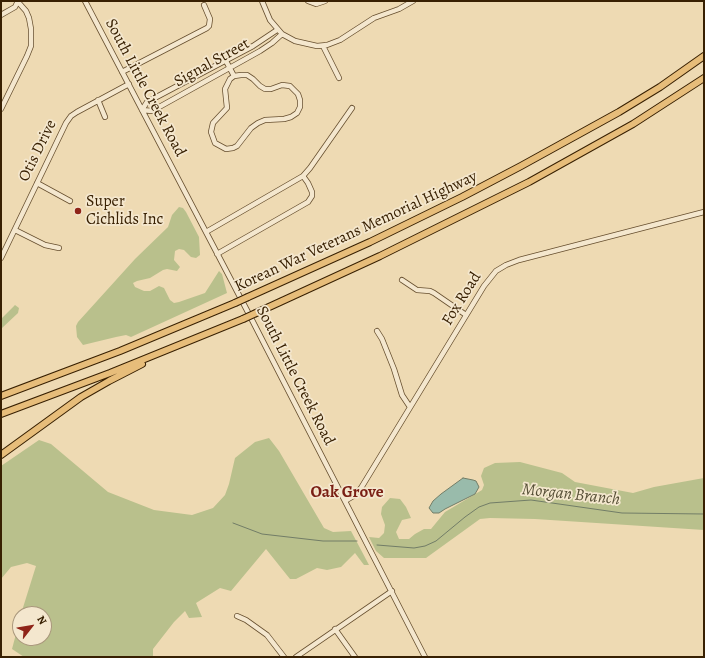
<!DOCTYPE html>
<html>
<head>
<meta charset="utf-8">
<style>
  body { margin:0 }
  #map { position:relative; width:705px; height:658px; overflow:hidden; background:#eedab3; font-family:Alegreya,serif }
  canvas { display:block }
  .frame { position:absolute; inset:0; border:2px solid #382002; pointer-events:none }
  .north { position:absolute; left:12px; top:606px; width:40px; height:40px; box-sizing:border-box; background:#f4e7ce; border:1px solid #a9977c; border-radius:50%; rotate:59deg; font-size:11px; font-weight:700; line-height:16px; text-align:center; color:#382002 }
  .north::after { content:''; display:block; margin:auto; width:14px; height:18px; background:#8f2418; clip-path:polygon(50% 0,100% 100%,50% 72%,0 100%) }
</style>
</head>
<body>
<div id="map">
<canvas width="705" height="658"></canvas>
<div class="frame"></div>
<div class="north">N</div>
</div>
<script>
const ctx = document.querySelector('canvas').getContext('2d');
ctx.lineJoin = 'round';
function fill(path, color) {
  ctx.fillStyle = color;
  ctx.fill(path, 'evenodd');
}
function toPath(rows) {
  const path = new Path2D();
  for (const r of rows) {
    path.moveTo(r[0], r[1]);
    for (let i = 2; i < r.length; i += 2) path.lineTo(r[i], r[i + 1]);
  }
  return path;
}
function strokePath(path, color, width, dash) {
  ctx.strokeStyle = color;
  ctx.lineWidth = width;
  ctx.lineCap = dash ? 'butt' : 'round';
  ctx.setLineDash(dash || []);
  ctx.stroke(path);
}
function write(font, color, halo, rows, align = 'center') {
  ctx.font = font + ' Alegreya,serif';
  ctx.lineWidth = 3.5;
  ctx.setLineDash([]);
  ctx.textBaseline = 'middle';
  ctx.strokeStyle = halo;
  ctx.fillStyle = color;
  for (const [text, x, y, turn = 0] of rows) {
    ctx.save();
    ctx.translate(x, y);
    ctx.rotate((+turn || 0) * Math.PI / 180);
    ctx.textAlign = isNaN(turn) ? turn : align;
    if (halo) ctx.strokeText(text, 0, 0);
    ctx.fillText(text, 0, 0);
    ctx.restore();
  }
}
fill(toPath([
  [179,207,183,208,186,212,199,237,200,255,196,258,191,257,184,250,179,249,175,251,174,260,180,267,177,271,167,269,163,270,150,278,137,281,133,283,135,287,144,291,150,291,159,286,164,288,170,300,174,303,179,302,205,293,219,271,222,274,227,293,131,337,126,335,116,337,83,345,77,337,76,326,78,322,135,259,168,227,172,215],
  [15,305,19,308,18,313,1,329,1,319],
  [269,438,279,451,324,528,333,532,351,531,369,565,364,565,355,553,341,567,327,570,317,568,296,579,290,579,266,549,231,591,220,588,196,603,202,617,189,618,185,611,174,622,153,649,153,657,24,657,12,649,20,619,20,638,44,638,44,614,21,614,36,566,27,563,11,567,1,579,1,466,39,440,51,444,108,492,154,510,192,515,213,508,225,495,229,484,235,458,255,442],
  [520,462,562,473,575,482,633,493,654,487,704,478,704,530,535,519,490,518,480,519,426,558,384,558,376,551,369,537,379,538,384,533,385,525,381,514,382,507,390,498,400,499,406,507,411,518,402,520,396,532,399,539,409,539,415,534,424,529,431,529,445,512,482,490,484,485,481,476,484,468,495,463]
]), '#b9c08c');
const water = toPath([
  [463,478,473,480,476,481,479,487,475,494,445,509,439,513,433,513,429,508,433,501,441,494,463,478]
]);
fill(water, '#99bbab');
strokePath(water, '#727d67', 1);
strokePath(toPath([
  [233,523,262,534,323,541,357,541],
  [377,545,414,548,425,546,436,541,465,517,479,507,490,503,531,500,622,513,704,514]
]), '#727d67', 1);
const minor = toPath([
  [85,1,251,318,425,657],
  [262,1,270,20,282,34,295,41,317,46,327,45,340,40,374,18,399,9,413,1],
  [308,1,316,4,325,1],
  [1,15,15,7,18,1],
  [277,30,253,46,147,102,142,110,152,111,260,51,272,43,282,34],
  [323,46,339,78],
  [226,61,234,76,230,79,225,89,227,108,213,123,211,132,215,143,226,149,233,148,237,146,251,128,258,123,265,120,284,119,291,117,297,113,300,107,300,100,298,94,290,86,282,85,271,89,265,89,260,86,253,79,247,75,241,75,234,76],
  [122,72,207,28,209,26,210,19,204,5],
  [98,100,105,117],
  [1,109,27,56,31,46,31,29,29,18,26,11,18,2],
  [37,183,70,201],
  [15,230,45,245,59,248],
  [206,232,303,176,310,168,352,108],
  [217,254,308,202,312,196,312,192,308,183,303,176],
  [1,258,66,123,71,116,77,112,129,84],
  [402,280,417,290,430,291,434,293,466,315],
  [377,331,382,339,394,369,402,395,410,407],
  [345,501,355,495,361,488,484,286,496,271,506,265,519,260,704,212],
  [237,616,246,620,267,635,284,657],
  [335,629,355,657],
  [296,657,392,591]
]);
const highway = toPath([
  [248,297,370,242,462,197,521,166,619,112,660,87,704,56],
  [256,313,380,256,529,182,633,124,704,78],
  [1,396,120,351,235,303],
  [1,414,110,373,243,319],
  [1,455,81,397,109,381,142,364]
]);
strokePath(minor, '#664e2e', 6);
strokePath(highway, '#382002', 8);
strokePath(minor, '#f4e7ce', 4.5);
strokePath(highway, '#e7bd7a', 6);
const highwayBridge = toPath([
  [235,303,248,297],
  [243,319,256,313]
]);
strokePath(highwayBridge, '#382002', 8, []);
strokePath(highwayBridge, '#e7bd7a', 6);
for (const [x, y, r, color] of [
  [78,211,4,"#8f2418"]
]) {
  const dot = new Path2D();
  dot.arc(x, y, r, 0, 2 * Math.PI);
  ctx.fillStyle = color;
  ctx.fill(dot);
  strokePath(dot, '#f4e7ce', 1.5);
}
write('16px', '#382002', '#f4e7ce', [
  ["Signal Street",212,63,-29],
  ["South Little Creek Road",145,88,62],
  ["Otis Drive",38,151,-64],
  ["Korean War Veterans Memorial Highway",356,232,-25],
  ["Fox Road",462,299,-58],
  ["South Little Creek Road",295,376,63]
]);
write('16px', '#382002', '#f4e7ce', [
  ["Super",86,202],
  ["Cichlids Inc",86,220]
], 'left');
write('bold 17px', '#7a1f14', '#f4e7ce', [
  ["Oak Grove",347,493]
]);
write('italic 17px', '#554e35', '#f4e7ce', [
  ["Morgan Branch",571,495,6]
]);
</script>
</body>
</html>
